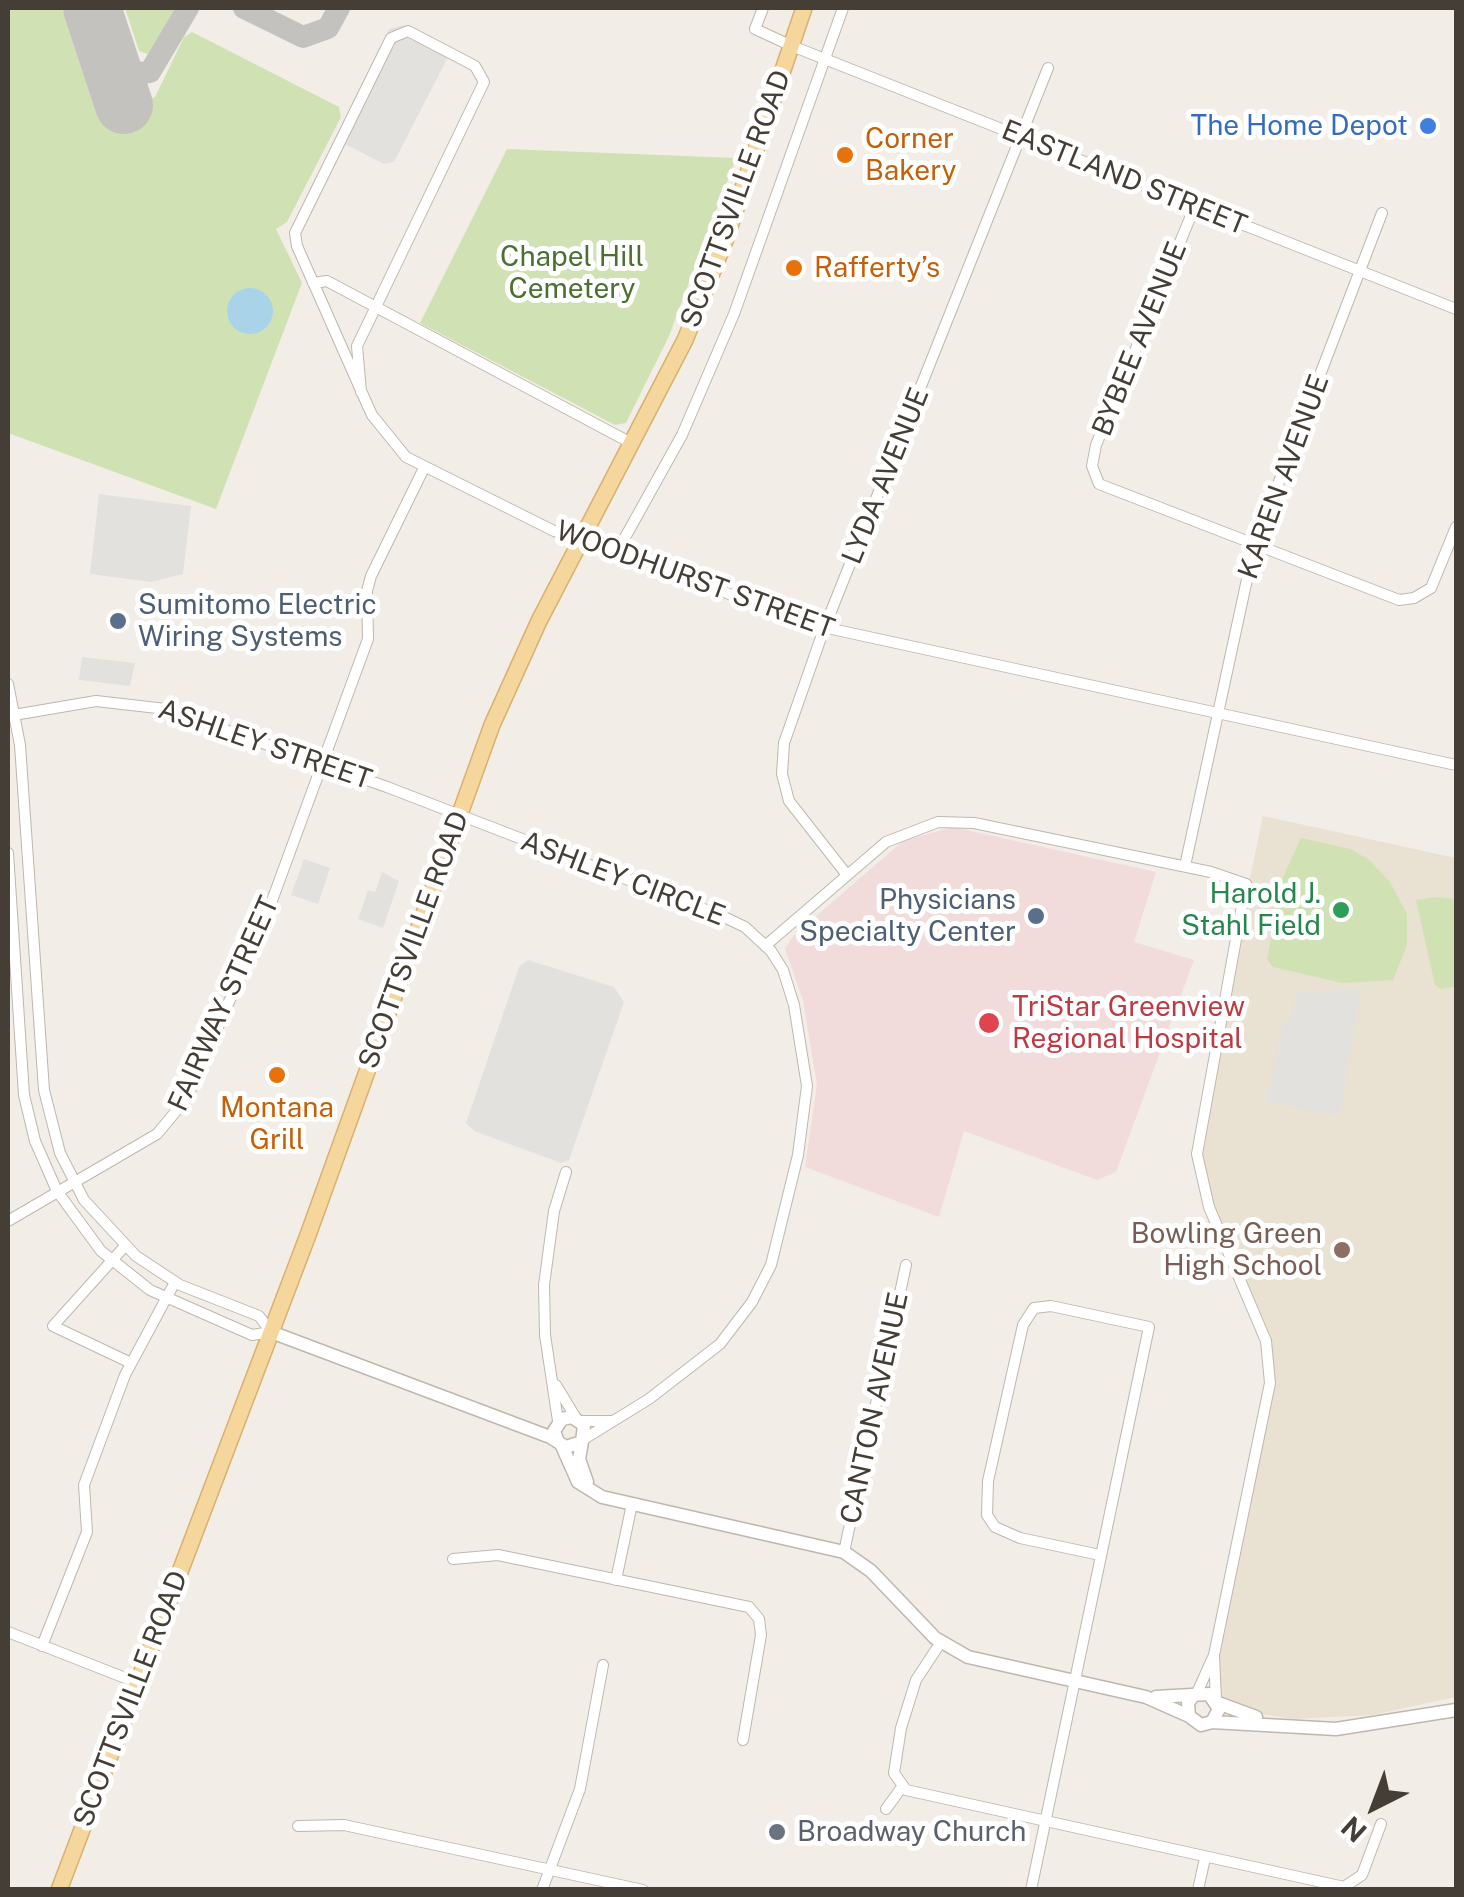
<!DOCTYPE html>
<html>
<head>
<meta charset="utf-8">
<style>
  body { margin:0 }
  #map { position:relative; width:1464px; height:1897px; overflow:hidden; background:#f2eee7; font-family:"Public Sans",sans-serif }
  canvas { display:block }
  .frame { position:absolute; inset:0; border:10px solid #443e36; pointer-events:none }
  .north { position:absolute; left:1324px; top:1757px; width:100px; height:100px; -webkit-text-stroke:8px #fff; paint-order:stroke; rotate:222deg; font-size:28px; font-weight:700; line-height:40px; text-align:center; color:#443e36 }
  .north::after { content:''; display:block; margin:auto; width:35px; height:45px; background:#443e36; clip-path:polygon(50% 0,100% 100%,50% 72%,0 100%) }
</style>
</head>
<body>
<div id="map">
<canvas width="1464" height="1897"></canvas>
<div class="frame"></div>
<div class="north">N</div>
</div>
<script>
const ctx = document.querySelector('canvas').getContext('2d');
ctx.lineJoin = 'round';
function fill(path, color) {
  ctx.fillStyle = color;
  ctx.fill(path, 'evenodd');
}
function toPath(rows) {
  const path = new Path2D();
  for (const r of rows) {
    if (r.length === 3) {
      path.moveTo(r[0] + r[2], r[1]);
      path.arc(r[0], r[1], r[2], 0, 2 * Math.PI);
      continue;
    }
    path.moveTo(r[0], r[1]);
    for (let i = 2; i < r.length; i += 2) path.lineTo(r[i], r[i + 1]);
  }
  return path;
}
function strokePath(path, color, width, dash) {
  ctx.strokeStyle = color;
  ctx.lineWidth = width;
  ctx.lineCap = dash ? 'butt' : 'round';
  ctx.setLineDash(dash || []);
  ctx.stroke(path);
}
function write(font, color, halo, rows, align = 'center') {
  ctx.font = font + ' "Public Sans",sans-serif';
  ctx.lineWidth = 10;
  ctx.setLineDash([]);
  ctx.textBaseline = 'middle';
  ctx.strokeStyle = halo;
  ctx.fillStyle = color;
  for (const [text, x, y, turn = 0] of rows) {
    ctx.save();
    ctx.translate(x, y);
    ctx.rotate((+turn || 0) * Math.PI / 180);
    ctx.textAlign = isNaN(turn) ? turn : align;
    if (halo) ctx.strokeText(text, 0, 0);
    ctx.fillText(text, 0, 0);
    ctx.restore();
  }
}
fill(toPath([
  [1263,816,1456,858,1456,1697,1372,1715,1293,1719,1231,1709,1221,1702,1217,1672,1270,1388,1269,1354,1198,1168,1211,1063]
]), '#e9e1d2');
fill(toPath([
  [953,827,1156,872,1134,942,1194,960,1116,1172,1097,1180,964,1131,939,1217,805,1167,817,1085,803,1000,785,949,793,936,903,841]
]), '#f1dcdb');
fill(toPath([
  [8,8,62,8,97,115,155,97,184,37,192,32,339,107,341,117,287,222,276,229,302,283,216,509,8,433],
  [125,8,179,8,153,56,139,51],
  [507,149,736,158,669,336,626,423,615,425,420,323],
  [1301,838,1350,849,1368,859,1390,882,1407,914,1407,945,1393,980,1342,983,1273,967,1267,959,1277,906,1274,897],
  [1436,897,1456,899,1456,986,1441,989,1435,985,1416,900]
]), '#d0e2b3');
fill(toPath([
  [404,25,447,49,448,57,394,162,384,164,335,139,389,29],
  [99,494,191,506,183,574,151,582,90,574],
  [82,657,135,663,130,686,79,680],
  [304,859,330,868,318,904,291,895],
  [382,872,399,881,383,928,358,919,368,890,375,892],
  [528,960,614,987,624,1002,569,1160,561,1163,474,1131,466,1123,519,967],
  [1361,989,1339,1117,1267,1101,1284,1020,1291,1021,1297,992]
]), '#e3e1de');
fill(toPath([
  [250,311,23]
]), '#a8d3e9');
strokePath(toPath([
  [244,8,303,37,328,28,339,8],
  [106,53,116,69,125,74,150,72,188,8]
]), '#c4c2be', 22);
strokePath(toPath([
  [92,8,124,105]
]), '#c4c2be', 58);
const minor = toPath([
  [763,8,755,29,792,46,1456,309],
  [1195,206,1096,445,1092,466,1099,484,1399,600,1414,598,1431,588,1456,527],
  [313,283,327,281,633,444],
  [361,392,357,346,484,82,475,66,408,31,391,38,295,233,297,246,367,404,372,415,406,457,554,531,618,550,800,622,1456,765],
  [618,550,682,435,734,314,843,8],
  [8,684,20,745,44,1090,60,1153,84,1200,136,1256,180,1285,259,1316,271,1332,252,1335,150,1290,101,1251,57,1191,35,1141,24,1095,8,853],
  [8,716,96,701,166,709,387,787,722,916,745,927,771,951,783,970,794,1005,807,1086,798,1155,771,1265,752,1302,720,1344,649,1399,584,1439],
  [1185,866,1254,547,1382,213],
  [847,875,789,801,782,774,784,743,824,629,1048,68],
  [765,946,886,842,938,822,974,823,1211,872,1246,884,1197,1154,1209,1207,1266,1341,1270,1383,1214,1655,1196,1695],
  [8,1221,157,1134,187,1098,266,917,368,639,367,591,371,576,424,468],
  [125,1246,53,1326,131,1363],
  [556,1385,576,1418],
  [558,1421,545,1335,544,1285,554,1211,566,1172],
  [581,1421,613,1421],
  [844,1552,906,1265],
  [453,1559,498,1555,749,1607,759,1619,761,1635,743,1740],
  [616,1580,632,1504],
  [8,1632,138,1683],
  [941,1642,916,1680,901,1728,894,1773,906,1790,1344,1887,1362,1875,1381,1824],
  [42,1646,87,1532,84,1485,125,1375,175,1282],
  [1214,1656,1216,1700],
  [886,1809,902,1787],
  [298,1826,344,1825,643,1890],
  [542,1890,580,1789,603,1665],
  [1031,1890,1149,1327,1051,1306,1034,1308,1023,1325,988,1481,987,1515,995,1527,1020,1538,1100,1555],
  [1198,1890,1205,1858]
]);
const tertiary = toPath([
  [271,1332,550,1437,566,1447,582,1442,584,1425,572,1417,562,1419,554,1431,558,1442],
  [582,1442,579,1459,587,1482],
  [562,1446,578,1482,602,1497,844,1552,871,1571,935,1638,968,1657,1146,1697,1189,1716],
  [1156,1697,1209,1694,1219,1709,1212,1722,1201,1725,1189,1716,1188,1703,1193,1696],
  [1218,1703,1256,1717],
  [1212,1722,1336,1729,1456,1710]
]);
const primary = toPath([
  [59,1890,308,1235,492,725,539,621,685,340,725,241,804,8]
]);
strokePath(minor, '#bfb7ad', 12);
strokePath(tertiary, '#bfb7ad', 15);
strokePath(primary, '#d8b16e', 18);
strokePath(minor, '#fff', 10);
strokePath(tertiary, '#fff', 12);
strokePath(primary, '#f5d69c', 15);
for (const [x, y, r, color] of [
  [1428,126,10,"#3f7fe0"],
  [845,155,10,"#e8710a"],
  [794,268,10,"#e8710a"],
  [118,621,10,"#5c6f8a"],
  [1341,910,10,"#2e9e5b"],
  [1036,916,10,"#5c6f8a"],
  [989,1023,12,"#e0444e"],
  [277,1075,10,"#e8710a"],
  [1342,1250,10,"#8d6e63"],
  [777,1832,10,"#6b7280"]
]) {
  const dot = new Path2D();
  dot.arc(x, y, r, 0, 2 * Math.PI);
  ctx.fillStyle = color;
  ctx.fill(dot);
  strokePath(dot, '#fff', 4);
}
write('28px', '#366cbe', '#fff', [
  ["The Home Depot",1408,126]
], 'right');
write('28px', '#c56008', '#fff', [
  ["Corner",865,139],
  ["Bakery",865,171],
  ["Rafferty’s",814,268],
  ["Montana",277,1108,"center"],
  ["Grill",277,1140,"center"]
], 'left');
write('28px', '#443e36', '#fff', [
  ["EASTLAND STREET",1124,178,22],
  ["SCOTTSVILLE ROAD",736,199,-70],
  ["BYBEE AVENUE",1140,339,-68],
  ["LYDA AVENUE",886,476,-68],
  ["KAREN AVENUE",1284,477,-70],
  ["WOODHURST STREET",695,580,20],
  ["ASHLEY STREET",265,745,19],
  ["ASHLEY CIRCLE",623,879,21],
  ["SCOTTSVILLE ROAD",414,940,-70],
  ["FAIRWAY STREET",224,1004,-66],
  ["CANTON AVENUE",875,1408,-78],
  ["SCOTTSVILLE ROAD",131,1699,-69]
]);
write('28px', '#4c702f', '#fff', [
  ["Chapel Hill",572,257],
  ["Cemetery",572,289]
]);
write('28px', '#4e5e75', '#fff', [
  ["Sumitomo Electric",138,605],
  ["Wiring Systems",138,637],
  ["Physicians",1016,900,"right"],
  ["Specialty Center",1016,932,"right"]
], 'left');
write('28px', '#27864d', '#fff', [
  ["Harold J.",1321,894],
  ["Stahl Field",1321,926]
], 'right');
write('28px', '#be3a42', '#fff', [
  ["TriStar Greenview",1012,1007],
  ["Regional Hospital",1012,1039]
], 'left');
write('28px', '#785e54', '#fff', [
  ["Bowling Green",1322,1234],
  ["High School",1322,1266]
], 'right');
write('28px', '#5b616d', '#fff', [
  ["Broadway Church",797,1832]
], 'left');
</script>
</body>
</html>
